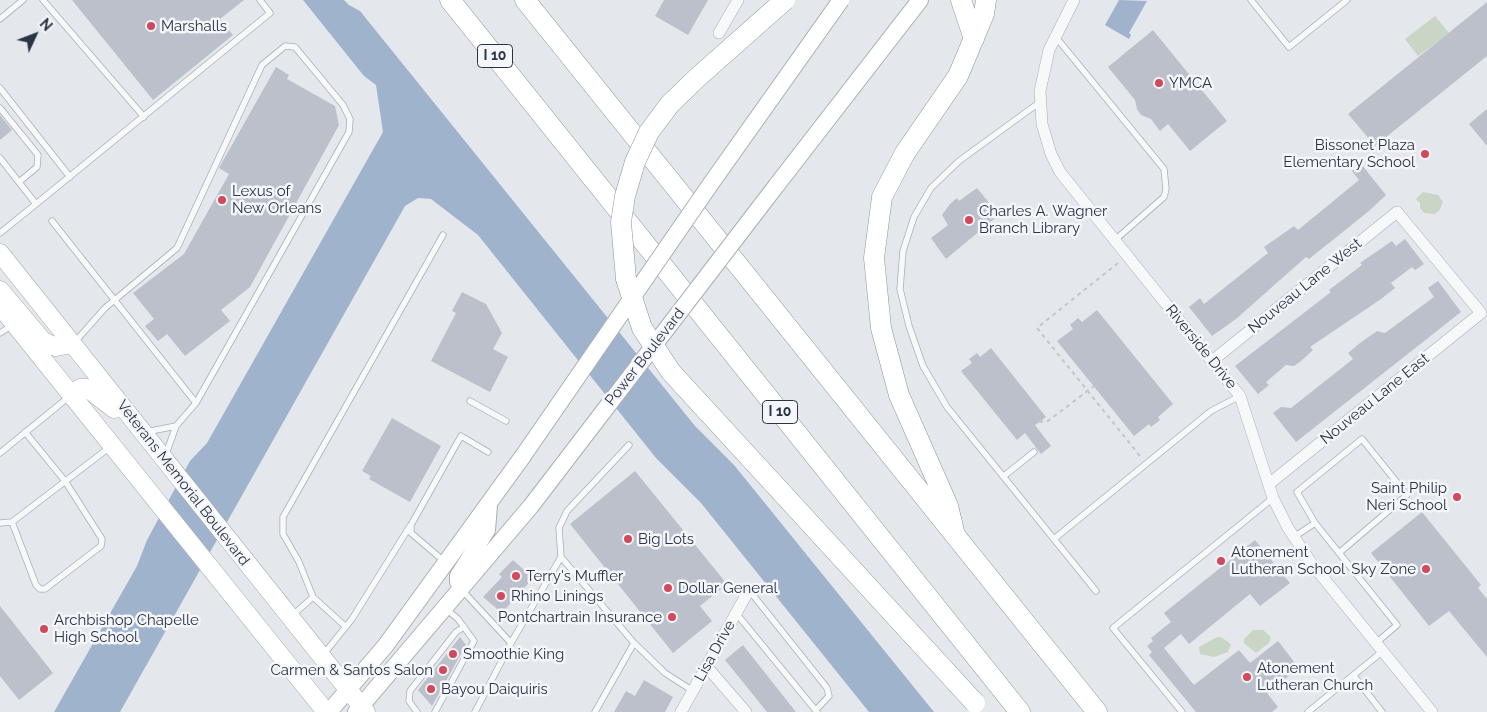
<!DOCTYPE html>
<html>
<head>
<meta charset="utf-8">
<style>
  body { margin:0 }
  #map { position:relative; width:1487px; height:712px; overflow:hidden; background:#e4e7ec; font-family:Raleway,sans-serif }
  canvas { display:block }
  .north { position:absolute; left:10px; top:10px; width:50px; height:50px; -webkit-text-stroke:4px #f4f6f9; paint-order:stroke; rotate:47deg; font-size:14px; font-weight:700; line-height:20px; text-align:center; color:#2b3445 }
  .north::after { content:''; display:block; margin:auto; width:18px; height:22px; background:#2b3445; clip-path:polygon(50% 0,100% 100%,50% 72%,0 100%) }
</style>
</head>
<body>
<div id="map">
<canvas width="1487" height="712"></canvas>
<div class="north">N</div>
</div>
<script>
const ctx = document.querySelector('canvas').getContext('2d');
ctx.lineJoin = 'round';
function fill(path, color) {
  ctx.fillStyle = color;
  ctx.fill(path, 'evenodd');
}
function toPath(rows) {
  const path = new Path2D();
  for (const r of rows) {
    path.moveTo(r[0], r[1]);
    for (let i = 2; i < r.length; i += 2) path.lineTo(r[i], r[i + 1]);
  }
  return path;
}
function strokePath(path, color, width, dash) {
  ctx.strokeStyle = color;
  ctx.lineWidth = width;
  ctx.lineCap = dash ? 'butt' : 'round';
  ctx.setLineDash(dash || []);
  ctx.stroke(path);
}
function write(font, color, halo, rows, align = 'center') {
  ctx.font = font + ' Raleway,sans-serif';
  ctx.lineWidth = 5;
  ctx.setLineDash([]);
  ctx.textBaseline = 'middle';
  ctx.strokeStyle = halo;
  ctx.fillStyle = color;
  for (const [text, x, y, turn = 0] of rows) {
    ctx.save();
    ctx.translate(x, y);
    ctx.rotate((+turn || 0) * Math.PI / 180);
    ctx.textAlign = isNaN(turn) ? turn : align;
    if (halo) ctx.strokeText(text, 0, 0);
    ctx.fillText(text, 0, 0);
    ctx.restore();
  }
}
fill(toPath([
  [1435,16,1449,33,1418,56,1405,39],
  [1423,192,1438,195,1443,202,1439,211,1435,214,1424,213,1420,208,1420,203,1416,199],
  [1253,630,1263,630,1271,637,1269,643,1256,653,1244,643,1244,639],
  [1217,637,1221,637,1231,644,1228,652,1214,657,1200,654,1199,647]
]), '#c9d6c5');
fill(toPath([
  [303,0,344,0,349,5,360,11,695,426,734,465,934,712,869,712,701,503,656,458,478,235,431,199,418,198,405,206,120,712,54,712,137,566,147,540,190,461,207,443,383,132,376,85,364,76],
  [1119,0,1147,1,1129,33,1131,35,1129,39,1105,25]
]), '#9fb4cc');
fill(toPath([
  [72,0,244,0,220,19,233,35,153,100],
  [664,0,708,0,688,35,655,16],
  [1487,2,1487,56,1375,146,1348,114],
  [1153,30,1227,121,1190,151,1168,124,1160,131,1151,119,1141,115,1137,109,1135,100,1108,67],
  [276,67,289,75,287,79,335,106,339,125,250,287,221,310,230,321,185,356,167,334,158,341,145,326,154,319,133,293,184,254,229,174,219,168,224,159],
  [1487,109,1487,146,1469,124],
  [0,115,12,130,0,140],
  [1361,164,1386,195,1369,211,1309,259,1306,257,1236,319,1212,336,1189,307,1200,298,1204,304,1268,253,1264,247,1294,226,1298,230,1359,180,1352,171],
  [977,188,999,215,946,259,931,238,948,225,942,215,950,204,957,198,959,201],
  [1405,239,1424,264,1415,270,1412,267,1391,283,1395,288,1381,299,1310,347,1313,350,1301,361,1294,366,1286,365,1266,382,1269,385,1258,394,1235,366,1331,292,1329,290,1362,265,1360,263,1392,241,1396,246],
  [1438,281,1461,312,1296,442,1273,413,1281,407,1291,408,1353,359,1348,353,1360,343,1377,331,1385,333,1434,297,1428,288],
  [462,292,486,304,502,333,493,349,508,357,490,392,431,361,456,313,452,311],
  [1097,310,1173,404,1158,417,1160,420,1151,427,1149,424,1134,436,1057,341,1073,329,1070,325,1078,318,1082,322],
  [991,348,1046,417,1035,425,1051,446,1041,454,1025,433,1017,440,961,371,972,363,969,359,977,353,980,357],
  [392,418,441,446,410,502,369,479,371,476,362,471],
  [635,471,727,584,700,606,712,621,673,653,570,524],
  [1422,512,1481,585,1478,588,1487,599,1487,657,1449,611,1429,626,1371,553],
  [1255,540,1290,583,1260,606,1250,594,1189,644,1181,634,1164,648,1194,685,1239,650,1250,663,1278,641,1299,668,1267,693,1278,707,1272,712,1196,712,1149,655,1152,652,1147,646,1153,641,1151,638,1171,622,1164,613],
  [513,560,533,578,502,613,483,597,502,577,499,574],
  [0,606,53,673,19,700,0,676],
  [460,637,466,645,432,706,418,690],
  [743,645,796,712,767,712,725,660],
  [644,680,673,697,665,712,614,712,626,691,635,696]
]), '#bbc0ca');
const lane = toPath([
  [43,0,144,117],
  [1251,0,1289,47,1347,0],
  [0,19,23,0],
  [1055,36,1164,169,1166,189,1164,197,1115,240],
  [0,88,70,177],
  [1040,102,959,161,931,188,914,217,903,251,900,289,909,326,923,366,947,407,1096,591],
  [0,108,38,155,37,167,19,182],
  [0,158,36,204,270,13,260,0],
  [52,221,196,403],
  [0,233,36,204],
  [0,333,13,325],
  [74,343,105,308,177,248,262,65,285,46,295,47,343,105,350,119,349,132,196,403,176,426],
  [470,401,506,421],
  [146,432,176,426,166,454],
  [0,453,70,396],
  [1004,476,1034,452],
  [12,522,36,585,40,589,45,589,101,546,102,539,65,481,25,432],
  [0,523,12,522,110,447],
  [1294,537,1315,523],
  [1054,539,1211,411,1240,396],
  [1339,553,1407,495,1362,439,1297,492,1315,523,1397,625,1376,643],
  [561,557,559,528,567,511,629,445],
  [445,562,411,533,411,525,461,436,488,452],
  [461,589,511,643],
  [749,590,827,688,829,696,816,710],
  [313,597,299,562,283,534,283,517,443,235],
  [736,613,817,712],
  [292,616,313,597,346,627],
  [634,643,665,673,693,691],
  [323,655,352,619,410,526],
  [1354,676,1382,712],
  [417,712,409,701,410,691,456,632,464,627],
  [435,712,474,641,458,619,445,608],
  [475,712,511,643,561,557,634,643,595,712],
  [1182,712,1113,628,1273,498],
  [1308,712,1383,651]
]);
const street = toPath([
  [1074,0,1049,50,1040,91,1042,124,1051,154,1060,172,1240,396,1273,498,1288,528,1312,564,1432,712],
  [719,33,738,0],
  [1212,361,1397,212,1481,313,1269,484],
  [707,667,746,712],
  [681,712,749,590]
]);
const secondary = toPath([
  [776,186,920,0],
  [458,582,458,576,487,530,489,505],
  [329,712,386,645,523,456],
  [356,712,531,506]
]);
const primary = toPath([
  [0,253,366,712],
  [0,290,43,341,56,347,72,344],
  [0,306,326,712],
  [71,395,80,388,87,388,114,409]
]);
const highway = toPath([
  [450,0,1020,712],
  [525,0,1097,712],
  [961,0,974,39],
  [954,531,948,506,899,395,881,328,874,258,882,197,905,153,958,76,984,14,986,0]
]);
strokePath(lane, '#a9aeb7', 7);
strokePath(street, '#a9aeb7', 12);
strokePath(secondary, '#a9aeb7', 18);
strokePath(primary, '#a3abb8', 19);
strokePath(highway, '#8b94a3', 21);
strokePath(toPath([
  [1118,263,1037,328,1140,456],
  [1039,422,1048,421,1094,386]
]), '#c2c5cb', 2, [4, 4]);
strokePath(lane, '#f7f8fa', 5.5);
strokePath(street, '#f7f8fa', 11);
strokePath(secondary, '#fff', 16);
strokePath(primary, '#fff', 18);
strokePath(highway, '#fff', 20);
const secondaryBridge = toPath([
  [523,456,712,182,841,0],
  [531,506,776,186]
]);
const highwayBridge = toPath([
  [785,0,698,77,670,104,649,132,635,162,625,196,621,222,626,279,642,328,671,372,975,703]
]);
strokePath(secondaryBridge, '#a9aeb7', 18, []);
strokePath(highwayBridge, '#8b94a3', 21, []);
strokePath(secondaryBridge, '#fff', 16);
strokePath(highwayBridge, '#fff', 20);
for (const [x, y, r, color] of [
  [151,26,5,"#d1495b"],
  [1159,83,5,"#d1495b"],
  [1425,154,5,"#d1495b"],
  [222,200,5,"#d1495b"],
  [969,220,5,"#d1495b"],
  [1457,497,5,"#d1495b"],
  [628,539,5,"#d1495b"],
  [1221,561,5,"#d1495b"],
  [1426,569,5,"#d1495b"],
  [516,576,5,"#d1495b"],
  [668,588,5,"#d1495b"],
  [501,596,5,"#d1495b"],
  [672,617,5,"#d1495b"],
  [44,629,5,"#d1495b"],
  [453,654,5,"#d1495b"],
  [443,670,5,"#d1495b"],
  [1247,677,5,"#d1495b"],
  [431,689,5,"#d1495b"]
]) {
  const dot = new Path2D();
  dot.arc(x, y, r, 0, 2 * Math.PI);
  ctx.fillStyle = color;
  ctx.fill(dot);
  strokePath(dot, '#f4f6f9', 2);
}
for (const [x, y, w] of [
  [495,56,35],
  [780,412,35]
]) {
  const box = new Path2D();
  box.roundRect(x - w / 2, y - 11.5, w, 23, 4);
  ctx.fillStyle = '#f4f6f9';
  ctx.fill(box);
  strokePath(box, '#2b3445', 1);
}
write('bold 14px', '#2b3445', null, [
  ["I 10",495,56],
  ["I 10",780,412]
]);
write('15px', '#2b3445', '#f4f6f9', [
  ["Marshalls",161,26],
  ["YMCA",1169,83],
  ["Bissonet Plaza",1415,145,"right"],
  ["Elementary School",1415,162,"right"],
  ["Lexus of",232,191],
  ["New Orleans",232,208],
  ["Charles A. Wagner",979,211],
  ["Branch Library",979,228],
  ["Saint Philip",1447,488,"right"],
  ["Neri School",1447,505,"right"],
  ["Big Lots",638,539],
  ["Atonement",1231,552],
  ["Lutheran School",1231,569],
  ["Sky Zone",1416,569,"right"],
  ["Terry's Muffler",526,576],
  ["Dollar General",678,588],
  ["Rhino Linings",511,596],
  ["Pontchartrain Insurance",662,617,"right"],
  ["Archbishop Chapelle",54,620],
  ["High School",54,637],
  ["Smoothie King",463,654],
  ["Atonement",1257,668],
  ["Lutheran Church",1257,685],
  ["Carmen & Santos Salon",433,670,"right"],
  ["Bayou Daiquiris",441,689]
], 'left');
write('15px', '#2b3445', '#f4f6f9', [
  ["Nouveau Lane West",1305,286,-39],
  ["Riverside Drive",1201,347,51],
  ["Power Boulevard",645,357,-52],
  ["Nouveau Lane East",1375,399,-39],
  ["Veterans Memorial Boulevard",183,483,52],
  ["Lisa Drive",715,651,-61]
]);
</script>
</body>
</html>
